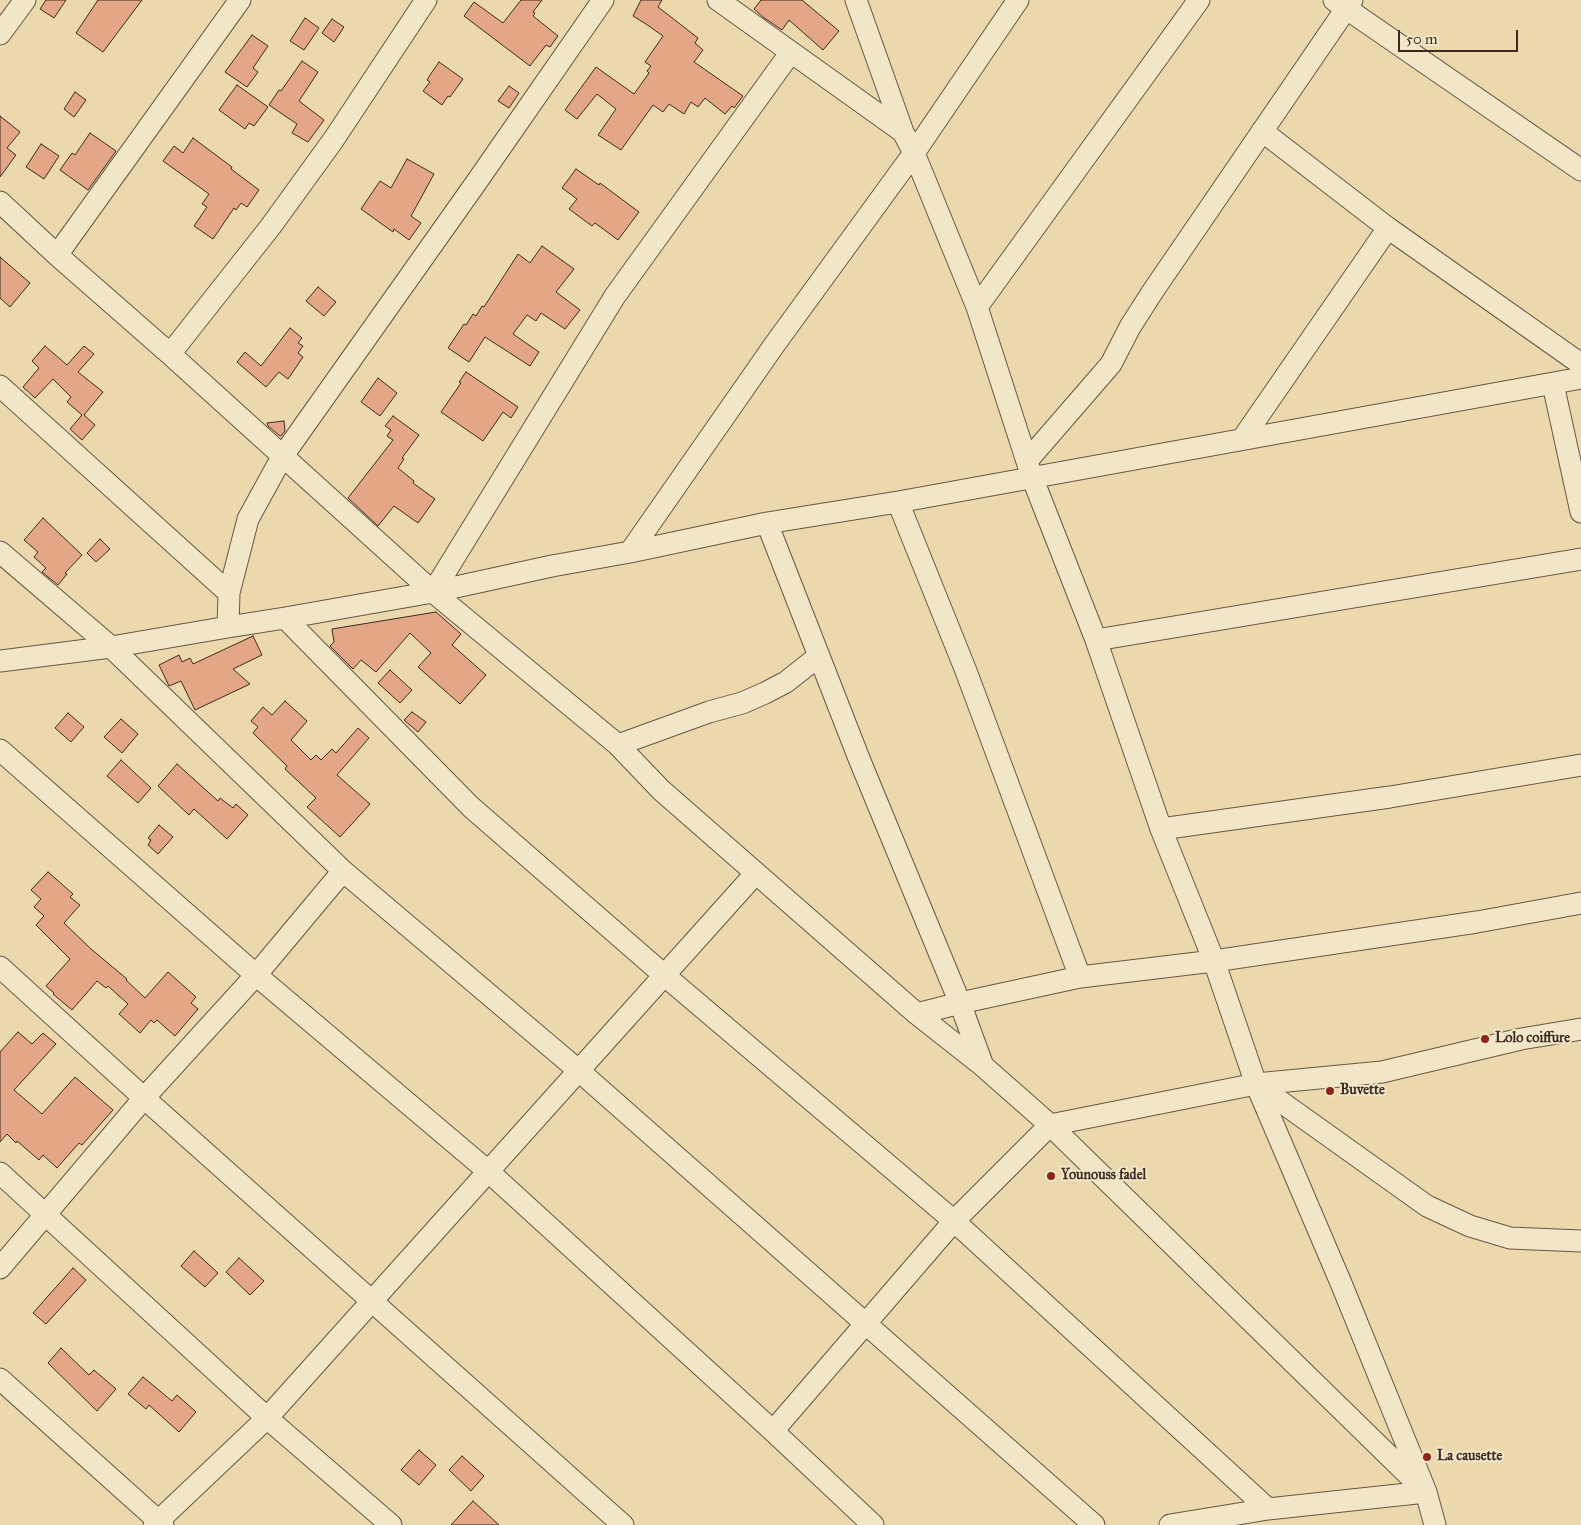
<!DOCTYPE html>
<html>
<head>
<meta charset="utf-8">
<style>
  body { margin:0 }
  #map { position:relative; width:1581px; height:1525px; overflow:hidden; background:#ebd8ac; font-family:"IM FELL Great Primer",serif }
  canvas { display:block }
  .scale { position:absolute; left:1398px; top:30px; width:120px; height:22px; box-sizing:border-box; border:2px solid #3e2a20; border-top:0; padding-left:6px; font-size:15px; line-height:18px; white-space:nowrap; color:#3e2a20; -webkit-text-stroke:4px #f2e6c9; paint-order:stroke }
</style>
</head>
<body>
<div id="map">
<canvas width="1581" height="1525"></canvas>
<div class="scale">50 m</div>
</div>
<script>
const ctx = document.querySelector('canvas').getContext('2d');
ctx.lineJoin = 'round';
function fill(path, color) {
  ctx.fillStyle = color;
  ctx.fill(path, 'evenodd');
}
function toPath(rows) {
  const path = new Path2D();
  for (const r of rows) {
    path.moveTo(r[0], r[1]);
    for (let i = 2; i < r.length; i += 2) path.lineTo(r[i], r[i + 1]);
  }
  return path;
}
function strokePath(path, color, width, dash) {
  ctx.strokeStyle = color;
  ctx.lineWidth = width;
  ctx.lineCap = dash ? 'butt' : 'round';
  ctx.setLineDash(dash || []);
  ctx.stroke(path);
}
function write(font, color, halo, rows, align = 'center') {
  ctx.font = font + ' "IM FELL Great Primer",serif';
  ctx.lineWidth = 4;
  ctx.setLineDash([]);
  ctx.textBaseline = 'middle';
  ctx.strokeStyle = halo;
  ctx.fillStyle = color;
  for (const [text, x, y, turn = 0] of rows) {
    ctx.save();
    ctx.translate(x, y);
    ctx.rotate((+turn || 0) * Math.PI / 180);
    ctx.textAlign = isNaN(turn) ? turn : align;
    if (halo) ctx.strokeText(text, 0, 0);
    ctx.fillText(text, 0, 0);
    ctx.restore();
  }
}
const building = toPath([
  [46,0,66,0,54,18,40,9,46,0],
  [98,0,142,0,103,52,76,33,98,0],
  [521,0,542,0,533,12,535,13,533,16,558,36,550,47,546,45,530,66,464,16,474,2,503,23,521,0],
  [641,0,662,0,658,7,698,38,695,43,703,50,694,62,743,96,734,108,732,106,725,114,705,98,698,107,691,102,684,114,669,104,663,112,653,105,621,150,598,135,616,109,597,94,577,119,565,110,596,67,634,94,649,73,647,71,651,66,645,62,663,36,646,24,633,16,641,0],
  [761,0,802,0,839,31,823,50,789,20,782,30,763,17,754,9,761,0],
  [305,18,319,28,304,50,290,41,305,18],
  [332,19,344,27,334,42,322,33,332,19],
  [252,35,268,46,253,68,258,72,247,87,225,72,252,35],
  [302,61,318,72,299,101,324,120,308,142,292,133,297,124,269,105,279,90,281,91,302,61],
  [439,62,463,79,450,97,448,96,442,105,423,91,430,82,427,80,430,75,439,62],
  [237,85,268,107,254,126,249,123,245,129,219,110,237,85],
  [509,86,519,93,509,108,498,101,509,86],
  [75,92,86,100,74,117,64,109,75,92],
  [0,116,20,132,7,148,16,155,0,177,0,116],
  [90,133,116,151,88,190,60,170,72,153,75,155,90,133],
  [193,138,232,167,231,169,259,190,247,207,241,203,236,210,234,208,213,239,194,226,207,207,202,204,209,194,163,161,174,146,183,153,193,138],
  [41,144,59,156,44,179,26,167,41,144],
  [407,159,434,174,411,216,421,223,409,240,394,229,393,232,361,209,380,181,391,188,407,159],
  [576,169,599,185,600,183,639,212,618,240,595,223,592,226,569,209,577,199,562,188,576,169],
  [542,246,574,269,556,292,580,310,565,329,541,313,536,321,527,315,513,334,539,352,530,366,485,337,469,362,448,348,464,324,466,325,473,314,476,316,482,306,484,307,518,254,530,263,542,246],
  [0,257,30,283,10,307,0,298,0,257],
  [318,287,336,302,324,316,306,301,318,287],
  [290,328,302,338,298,343,303,346,298,353,303,357,288,379,279,372,266,387,237,362,245,352,261,366,290,328],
  [45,346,67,365,84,346,94,354,78,372,103,392,84,415,95,425,82,440,70,429,82,415,67,402,71,397,53,379,35,398,23,387,39,368,32,361,45,346],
  [466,372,518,407,511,418,503,412,483,441,441,412,461,383,459,382,466,372],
  [378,378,397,393,380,416,361,402,378,378],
  [393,416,419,435,402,458,404,459,398,468,414,481,413,483,435,499,418,523,394,506,378,526,348,498,393,440,387,436,391,430,385,426,393,416],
  [284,421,285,431,281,436,280,436,268,426,267,423,284,421],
  [43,518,82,555,65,573,67,574,58,585,42,572,46,568,34,557,38,552,24,540,43,518],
  [100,539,110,549,96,562,87,553,100,539],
  [436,612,461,634,452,645,486,675,460,704,418,667,431,653,410,633,376,672,361,660,353,669,330,646,334,642,332,629,436,612],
  [253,636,262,655,233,669,250,684,195,710,181,681,169,686,159,665,179,655,182,662,190,658,193,664,253,636],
  [390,670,412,690,400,703,378,683,390,670],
  [285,701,307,721,291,740,311,760,316,755,321,760,332,749,336,753,358,728,369,738,337,775,370,804,340,837,307,807,316,798,285,769,287,766,253,733,258,727,251,721,263,707,272,715,285,701],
  [412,712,426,722,418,732,404,720,412,712],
  [68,713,84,727,71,742,55,728,68,713],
  [121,719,138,734,122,753,104,737,121,719],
  [121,760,151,788,138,803,107,776,121,760],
  [177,764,218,801,220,798,233,808,236,804,248,815,227,839,194,809,189,815,158,786,177,764],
  [159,825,173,837,158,854,148,845,151,840,148,838,159,825],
  [48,872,73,894,70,897,80,905,64,923,91,949,127,979,126,980,145,998,168,972,196,997,191,1003,198,1009,175,1036,157,1020,154,1023,151,1020,140,1033,119,1014,128,1004,108,986,106,988,97,981,72,1010,53,994,54,993,46,986,70,959,36,925,44,916,34,907,41,899,31,890,48,872],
  [18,1032,32,1044,43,1033,56,1044,14,1090,42,1114,75,1077,113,1110,82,1145,79,1143,57,1168,43,1155,39,1160,17,1141,16,1143,7,1134,0,1142,0,1052,18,1032],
  [194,1251,218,1273,205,1287,181,1266,194,1251],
  [239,1258,264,1281,250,1295,226,1272,239,1258],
  [73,1268,86,1280,46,1324,33,1313,73,1268],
  [61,1348,89,1375,94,1370,116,1389,97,1411,48,1363,61,1348],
  [143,1377,172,1401,177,1395,196,1412,179,1432,149,1405,146,1409,128,1394,143,1377],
  [419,1450,436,1465,419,1485,401,1470,419,1450],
  [462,1456,484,1476,471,1491,449,1470,462,1456],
  [473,1501,499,1525,451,1525,473,1501]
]);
fill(building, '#e3a687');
strokePath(building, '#3e2a20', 1);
const minor = toPath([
  [718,0,903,132],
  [856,0,903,132,914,153,977,307,1032,477,1096,640,1161,829,1214,961,1256,1084,1341,1283,1426,1492,1435,1525],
  [1334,0,1581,170],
  [0,34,25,0],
  [1262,131,1388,228,1581,364],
  [0,202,57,255,170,354,433,592,618,745,661,790,917,1014,983,1066,1050,1125,1426,1492],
  [57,255,240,0],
  [977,307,1199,0],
  [170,354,271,226,334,139,426,0],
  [1553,384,1581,512],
  [0,386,229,593],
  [1243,438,1388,228],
  [1027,461,1111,364,1130,327,1153,291,1352,0],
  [898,502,966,671,1080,977],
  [767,523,860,761,960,1003,983,1066],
  [0,552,111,647,343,871,578,1070,1094,1525],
  [630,552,775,344,914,153,1018,0],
  [433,592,615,296,791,52],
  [285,618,471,807,664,975,954,1221,1268,1509],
  [228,627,229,593,248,519,282,457,478,180,603,0],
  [1096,640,1581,559],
  [0,661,111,647,228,627,285,618,433,592,552,566,630,552,767,523,898,502,1581,378],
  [618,745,709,712,742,703,765,693,786,682,819,656],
  [0,750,256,975,489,1172,773,1431,873,1525],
  [1161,829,1390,797,1581,765],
  [0,967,144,1098,623,1525],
  [917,1014,960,1003,1080,977,1214,961,1477,922,1581,903],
  [1256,1084,1382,1072,1521,1039,1581,1029],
  [0,1173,267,1418,391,1525],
  [0,1268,144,1098,256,975,343,871],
  [0,1379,163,1525],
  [773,1431,954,1221,1050,1125,1256,1084,1427,1206,1470,1226,1510,1238,1581,1241],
  [154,1525,267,1418,756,873],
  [1170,1525,1268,1509,1426,1492]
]);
strokePath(minor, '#695643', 23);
strokePath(minor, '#f2e6c9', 21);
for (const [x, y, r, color] of [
  [1485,1039,5,"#8f2418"],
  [1330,1091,5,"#8f2418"],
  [1051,1176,5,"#8f2418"],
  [1427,1457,5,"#8f2418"]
]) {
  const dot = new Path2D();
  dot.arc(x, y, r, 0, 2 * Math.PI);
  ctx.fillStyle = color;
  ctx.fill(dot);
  strokePath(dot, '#f2e6c9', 2);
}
write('bold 14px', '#3e2a20', '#f2e6c9', [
  ["Lolo coiffure",1495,1039],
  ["Buvette",1340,1091],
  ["Younouss fadel",1061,1176],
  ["La causette",1437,1457]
], 'left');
</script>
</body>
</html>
